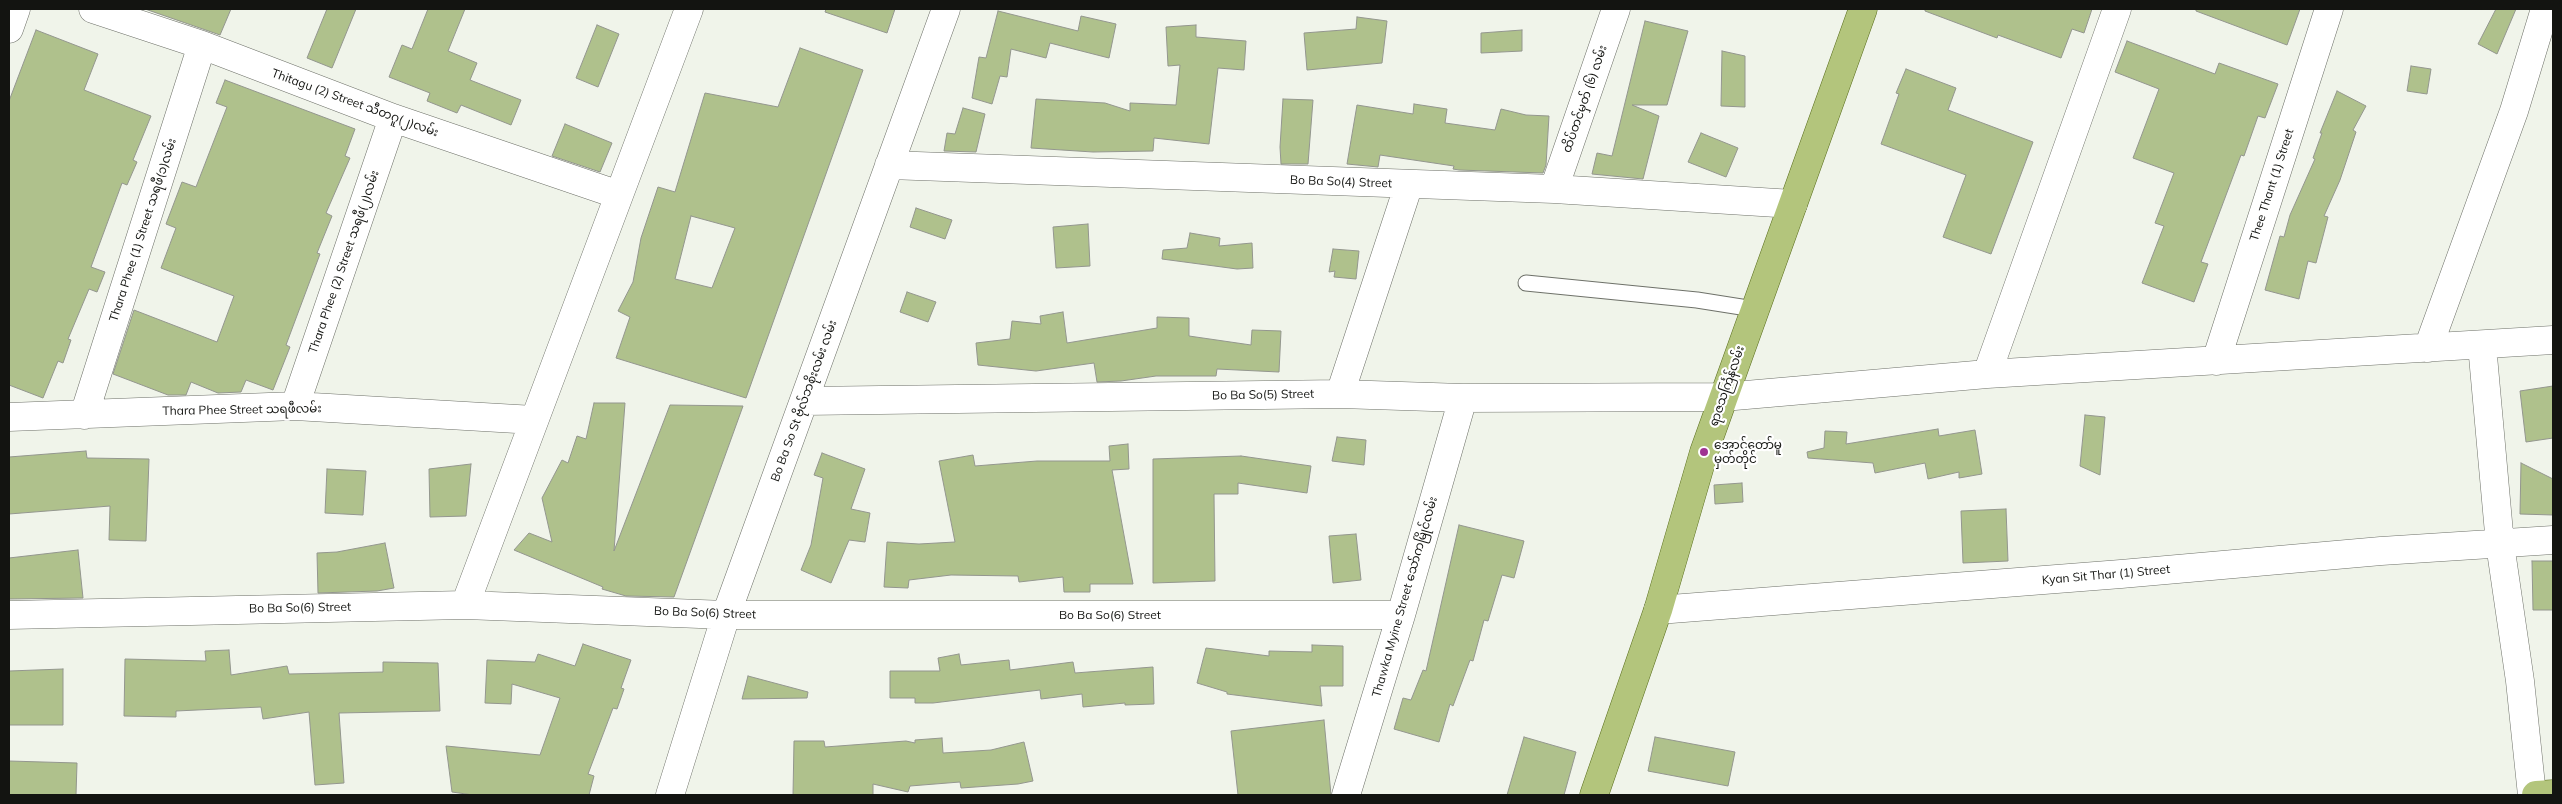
<!DOCTYPE html>
<html>
<head>
<meta charset="utf-8">
<style>
  body { margin:0 }
  #map { position:relative; width:2562px; height:804px; overflow:hidden; background:#f0f4ea; font-family:Mulish,sans-serif }
  canvas { display:block }
  .frame { position:absolute; inset:0; border:10px solid #131411; pointer-events:none }
</style>
</head>
<body>
<div id="map">
<canvas width="2562" height="804"></canvas>
<div class="frame"></div>
</div>
<script>
const ctx = document.querySelector('canvas').getContext('2d');
ctx.lineJoin = 'round';
function fill(path, color) {
  ctx.fillStyle = color;
  ctx.fill(path, 'evenodd');
}
function toPath(rows) {
  const path = new Path2D();
  for (const r of rows) {
    path.moveTo(r[0], r[1]);
    for (let i = 2; i < r.length; i += 2) path.lineTo(r[i], r[i + 1]);
  }
  return path;
}
function strokePath(path, color, width, dash) {
  ctx.strokeStyle = color;
  ctx.lineWidth = width;
  ctx.lineCap = dash ? 'butt' : 'round';
  ctx.setLineDash(dash || []);
  ctx.stroke(path);
}
function write(font, color, halo, rows, align = 'center') {
  ctx.font = font + ' Mulish,"Noto Sans Myanmar",sans-serif';
  ctx.lineWidth = 4.5;
  ctx.setLineDash([]);
  ctx.textBaseline = 'middle';
  ctx.strokeStyle = halo;
  ctx.fillStyle = color;
  for (const [text, x, y, turn = 0] of rows) {
    ctx.save();
    ctx.translate(x, y);
    ctx.rotate((+turn || 0) * Math.PI / 180);
    ctx.textAlign = isNaN(turn) ? turn : align;
    if (halo) ctx.strokeText(text, 0, 0);
    ctx.fillText(text, 0, 0);
    ctx.restore();
  }
}
const building = toPath([
  [145,9,231,9,220,35,145,9],
  [327,9,356,9,332,68,307,58,327,9],
  [428,9,465,9,448,51,477,63,470,80,521,100,511,125,461,105,457,113,427,101,430,93,389,77,402,45,412,49,428,9],
  [826,9,895,9,887,33,825,12,826,9],
  [1925,9,2092,9,2084,33,2072,29,2061,58,1998,35,1997,38,1925,11,1925,9],
  [2196,9,2300,9,2287,45,2196,11,2196,9],
  [2496,9,2516,9,2497,54,2478,44,2496,9],
  [998,11,1078,31,1081,16,1116,24,1109,58,1050,43,1046,58,1011,49,1007,77,1000,76,992,104,972,98,979,57,986,58,998,11],
  [1357,17,1387,21,1382,63,1307,70,1304,33,1356,29,1357,17],
  [1645,21,1688,31,1667,105,1632,105,1659,116,1643,179,1592,174,1597,153,1612,156,1645,21],
  [597,25,619,34,598,87,576,78,597,25],
  [1196,25,1196,37,1246,41,1244,70,1218,68,1209,144,1154,138,1153,151,1093,152,1031,148,1036,99,1105,103,1130,111,1130,103,1176,105,1180,65,1168,66,1166,27,1196,25],
  [36,30,98,54,84,90,151,116,133,160,137,162,127,185,122,183,91,267,105,272,97,292,89,289,68,339,71,340,63,363,58,361,43,398,9,385,9,101,36,30],
  [1522,30,1522,51,1481,53,1481,33,1522,30],
  [2127,41,2215,74,2219,63,2278,84,2265,118,2258,116,2244,156,2241,155,2201,262,2208,264,2194,302,2142,283,2164,226,2155,223,2174,173,2133,158,2159,89,2115,72,2127,41],
  [800,48,863,70,746,398,616,358,630,317,618,311,633,282,641,238,658,187,675,192,705,93,778,107,800,48],
  [691,216,735,228,712,288,675,279,691,216],
  [1722,51,1745,56,1745,107,1721,106,1722,51],
  [2411,66,2431,69,2427,94,2407,91,2411,66],
  [1906,69,1956,88,1948,110,2033,142,1991,254,1943,237,1966,175,1881,144,1899,94,1896,93,1906,69],
  [225,80,355,129,345,156,350,158,326,213,332,216,317,253,320,254,286,345,290,347,273,390,246,380,241,392,218,393,191,382,186,395,168,395,113,374,134,310,217,342,234,296,161,268,176,228,166,224,182,182,196,187,227,107,216,103,225,80],
  [2337,91,2366,106,2353,130,2356,132,2340,180,2324,216,2328,217,2316,263,2308,261,2299,299,2265,290,2280,236,2284,237,2290,215,2315,159,2313,158,2322,133,2320,133,2337,91],
  [1283,99,1313,100,1308,164,1281,164,1280,147,1283,99],
  [1414,104,1447,109,1445,123,1495,130,1501,109,1526,115,1549,116,1546,165,1543,173,1459,170,1453,169,1454,166,1380,155,1378,167,1347,164,1357,105,1413,114,1414,104],
  [963,108,985,114,976,152,944,151,947,133,955,134,963,108],
  [565,124,612,143,600,172,552,156,565,124],
  [1701,133,1738,148,1726,177,1688,162,1701,133],
  [916,208,952,220,945,239,910,227,916,208],
  [1088,224,1090,266,1056,268,1053,227,1088,224],
  [1190,233,1220,238,1219,246,1252,243,1253,268,1237,269,1162,259,1163,250,1187,248,1190,233],
  [1333,249,1359,251,1356,279,1334,277,1335,271,1329,272,1333,249],
  [907,292,936,302,928,322,900,312,907,292],
  [1063,312,1067,343,1157,328,1157,317,1189,318,1189,336,1251,345,1252,330,1281,331,1279,372,1217,369,1216,376,1156,376,1121,381,1097,382,1094,363,1036,371,978,365,976,343,1010,339,1012,321,1041,324,1040,316,1063,312],
  [2553,386,2553,438,2526,442,2520,391,2553,386],
  [594,403,625,403,614,551,670,405,743,406,674,597,626,596,602,589,603,587,514,550,529,533,552,542,542,498,562,460,568,463,577,436,586,439,594,403],
  [2085,415,2105,417,2100,475,2080,466,2085,415],
  [1938,429,1939,436,1975,430,1982,474,1959,478,1959,472,1928,479,1925,463,1875,473,1873,463,1808,458,1807,452,1824,448,1825,431,1847,432,1846,444,1938,429],
  [1337,437,1366,440,1364,465,1332,461,1337,437],
  [1128,444,1129,469,1112,470,1133,584,1090,584,1090,592,1064,592,1063,577,1019,582,1018,576,951,575,909,580,908,588,884,587,887,542,919,544,955,542,939,461,973,455,975,466,1037,461,1110,461,1109,446,1128,444],
  [86,451,87,458,149,459,146,541,109,540,110,506,9,514,9,457,86,451],
  [822,453,865,469,851,509,870,513,865,542,849,540,831,583,801,570,811,545,823,478,814,475,822,453],
  [1241,456,1311,466,1307,493,1238,483,1238,494,1214,494,1215,581,1153,583,1153,459,1241,456],
  [2521,463,2553,479,2553,515,2520,514,2521,463],
  [471,464,466,516,430,517,429,469,471,464],
  [327,469,366,471,363,515,325,513,327,469],
  [1742,483,1743,502,1715,504,1714,485,1742,483],
  [2006,509,2008,561,1963,563,1961,511,2006,509],
  [1459,525,1524,541,1514,578,1502,575,1488,621,1484,620,1473,661,1470,660,1453,706,1450,704,1439,742,1394,729,1403,698,1411,700,1423,670,1426,671,1459,525],
  [1356,534,1361,580,1333,583,1329,536,1356,534],
  [385,543,394,588,377,591,318,593,317,553,337,552,385,543],
  [78,550,83,598,9,599,9,558,78,550],
  [2532,561,2553,561,2553,610,2533,610,2532,561],
  [583,644,631,660,621,688,624,689,617,709,613,708,588,774,594,776,589,795,473,795,452,792,446,746,540,755,560,698,512,684,511,704,485,703,487,660,535,662,538,654,575,666,583,644],
  [1312,645,1343,646,1343,686,1320,686,1322,706,1227,694,1227,692,1197,683,1206,648,1269,656,1269,651,1312,652,1312,645],
  [229,650,231,675,287,666,289,674,383,672,383,662,438,663,440,711,339,713,344,783,315,785,309,712,263,719,261,707,176,711,176,717,124,716,125,659,206,661,205,651,229,650],
  [959,654,961,665,1009,660,1010,670,1073,662,1075,673,1153,667,1154,704,1125,705,1125,703,1083,707,1082,694,1041,699,1040,690,933,703,915,703,915,698,890,698,890,671,940,671,938,658,959,654],
  [63,669,63,725,9,725,9,671,63,669],
  [748,676,808,692,807,698,742,699,748,676],
  [1324,720,1331,795,1238,795,1231,731,1324,720],
  [1524,737,1576,752,1564,795,1507,795,1524,737],
  [1655,737,1735,752,1728,786,1648,771,1655,737],
  [942,738,943,753,991,750,1024,742,1033,781,1018,784,961,788,960,782,910,786,908,792,873,784,873,795,793,795,794,741,824,741,825,747,906,741,915,743,915,740,942,738],
  [9,761,77,763,76,795,9,795,9,761]
]);
fill(building, '#afc18c');
strokePath(building, '#93968e', 1);
const service = toPath([
  [1526,283,1697,300,1754,309]
]);
const minor = toPath([
  [93,9,202,45,393,118,619,195],
  [9,29,16,9],
  [889,165,1554,189,1793,204],
  [1554,189,1616,9],
  [2482,345,2500,544,2520,681,2532,795],
  [2428,348,2514,111,2545,9],
  [2216,361,2329,9],
  [1987,374,2117,9],
  [1340,394,1409,184],
  [804,401,1340,394,1463,398,1723,397,1987,374,2553,340],
  [295,406,393,118],
  [84,415,202,45],
  [9,417,295,406,534,420],
  [465,605,689,9],
  [1658,610,2121,574,2381,551,2553,540],
  [9,615,465,605,726,615,1401,615],
  [670,795,726,615,946,9],
  [1346,795,1401,615,1463,398]
]);
const primary = toPath([
  [1594,795,1658,610,1704,452,1863,9],
  [2536,795,2553,794]
]);
strokePath(service, '#6e7169', 17);
strokePath(minor, '#6e7169', 29);
strokePath(primary, '#5a6e1e', 29);
strokePath(service, '#fff', 15);
strokePath(minor, '#fff', 28);
strokePath(primary, '#b3c57c', 28);
for (const [x, y, r, color] of [
  [1704,452,5,"#9f3292"]
]) {
  const dot = new Path2D();
  dot.arc(x, y, r, 0, 2 * Math.PI);
  ctx.fillStyle = color;
  ctx.fill(dot);
  strokePath(dot, '#fff', 2);
}
write('12px', '#131411', '#fff', [
  ["ထိပ်တင်မှတ် (၆) လမ်း",1585,99,-71],
  ["Thitagu (2) Street သီတဂူ(၂)လမ်း",355,103,20],
  ["Bo Ba So(4) Street",1341,182,2],
  ["Thee Thant (1) Street",2272,185,-72],
  ["Thara Phee (1) Street သရဖီ(၁)လမ်း",143,230,-72],
  ["Thara Phee (2) Street သရဖီ(၂)လမ်း",344,262,-71],
  ["ရာဇသင်္ကြန်လမ်း",1727,386,-71],
  ["Bo Ba So(5) Street",1263,395,-1],
  ["Bo Ba So St ဗိုလ်ဘစိုးလမ်း လမ်း",804,401,-70],
  ["Thara Phee Street သရဖီလမ်း",242,410,-1],
  ["Kyan Sit Thar (1) Street",2106,575,-5],
  ["Thawka Myine Street သော်ကမြိုင်လမ်း",1405,597,-74],
  ["Bo Ba So(6) Street",300,608,-1],
  ["Bo Ba So(6) Street",705,613,2],
  ["Bo Ba So(6) Street",1110,615]
]);
write('12px', '#131411', '#fff', [
  ["အောင်တော်မူ",1714,445],
  ["မှတ်တိုင်",1714,459]
], 'left');
</script>
</body>
</html>
